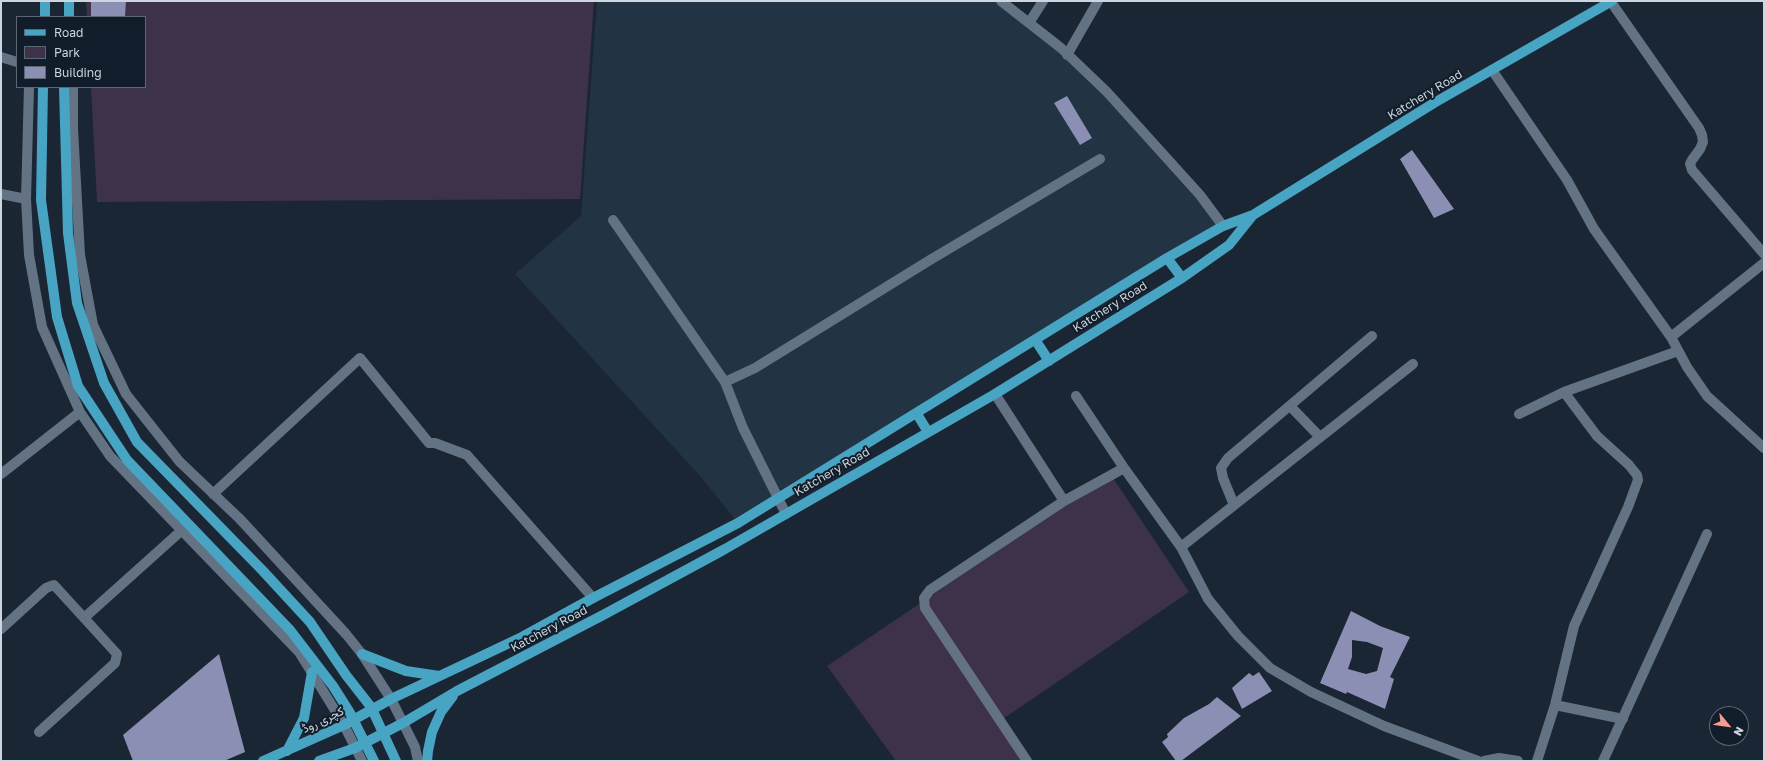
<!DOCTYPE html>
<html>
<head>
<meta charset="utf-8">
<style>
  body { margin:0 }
  #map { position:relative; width:1765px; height:762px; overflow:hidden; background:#1a2634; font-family:"Golos Text",sans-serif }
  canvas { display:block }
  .frame { position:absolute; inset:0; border:2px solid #cdd5de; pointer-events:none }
  .legend { position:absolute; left:16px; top:16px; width:130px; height:72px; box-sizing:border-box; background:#111d2a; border:1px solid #5c6772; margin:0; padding:5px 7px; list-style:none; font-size:12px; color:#cdd5de }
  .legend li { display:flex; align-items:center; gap:8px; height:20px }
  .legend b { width:20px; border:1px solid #5c6772 }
  .north { position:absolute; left:1709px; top:706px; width:40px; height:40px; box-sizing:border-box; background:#111d2a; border:1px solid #5c6772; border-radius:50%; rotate:119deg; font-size:11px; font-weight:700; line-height:16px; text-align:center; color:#cdd5de }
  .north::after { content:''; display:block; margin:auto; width:14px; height:18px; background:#f59c91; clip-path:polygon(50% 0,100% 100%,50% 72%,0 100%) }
</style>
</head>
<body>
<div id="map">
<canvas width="1765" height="762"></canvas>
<div class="frame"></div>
<ul class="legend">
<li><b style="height:5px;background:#48a4c3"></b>Road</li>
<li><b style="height:11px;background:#3d324a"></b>Park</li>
<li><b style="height:11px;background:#8a8fb3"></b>Building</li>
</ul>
<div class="north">N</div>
</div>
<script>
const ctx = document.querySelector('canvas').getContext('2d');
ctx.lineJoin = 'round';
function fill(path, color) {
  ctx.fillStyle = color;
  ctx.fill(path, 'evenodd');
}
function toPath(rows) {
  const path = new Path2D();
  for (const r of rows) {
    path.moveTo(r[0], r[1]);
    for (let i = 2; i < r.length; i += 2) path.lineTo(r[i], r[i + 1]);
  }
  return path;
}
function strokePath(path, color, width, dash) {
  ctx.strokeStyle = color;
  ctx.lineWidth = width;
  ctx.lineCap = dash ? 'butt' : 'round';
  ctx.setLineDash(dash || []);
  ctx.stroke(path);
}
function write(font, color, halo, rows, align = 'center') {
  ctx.font = font + ' "Golos Text",Vazirmatn,sans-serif';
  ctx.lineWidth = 4;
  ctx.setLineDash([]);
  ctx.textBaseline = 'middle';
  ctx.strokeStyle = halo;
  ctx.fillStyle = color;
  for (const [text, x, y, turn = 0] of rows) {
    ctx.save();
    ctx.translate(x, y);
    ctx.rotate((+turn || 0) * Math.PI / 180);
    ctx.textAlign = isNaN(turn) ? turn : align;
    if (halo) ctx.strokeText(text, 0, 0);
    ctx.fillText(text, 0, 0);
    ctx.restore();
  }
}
fill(toPath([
  [597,1,1001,1,1061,48,1223,226,738,523,700,476,515,274,581,216]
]), '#234');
fill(toPath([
  [86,1,594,1,580,199,97,202,91,87,145,87,145,17,87,17],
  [1111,475,1189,592,997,723,1021,761,896,761,827,666]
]), '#3d324a');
fill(toPath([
  [91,1,126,1,125,17,91,17],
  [1067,96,1092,138,1080,145,1054,103],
  [1412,150,1454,209,1434,218,1400,159],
  [1351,611,1380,626,1410,637,1390,677,1394,679,1385,709,1347,692,1346,694,1320,683],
  [1352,640,1367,642,1383,648,1377,671,1366,674,1348,669,1352,657],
  [219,654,245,752,224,761,133,761,123,735],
  [1259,672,1272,691,1242,709,1232,688,1249,673,1253,676],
  [1217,697,1241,716,1181,761,1176,761,1162,742,1168,737,1167,734,1184,718,1209,704]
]), '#8a8fb3');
strokePath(toPath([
  [1001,1,1061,48,1107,92,1200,195,1223,226],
  [1611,2,1699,128,1702,135,1703,142,1700,149,1692,160,1690,164,1692,170,1764,254],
  [1029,23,1043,1],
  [1067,55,1098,1],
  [1,57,17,62],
  [1492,70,1567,180,1594,229,1671,337,1687,367,1707,396,1764,448],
  [29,87,26,199,29,255,42,327,80,412,110,456,299,652,344,725,362,761],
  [73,87,73,129,80,255,93,325,126,394,179,461,239,518,346,634,362,654,391,699,415,747,418,761],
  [1,194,26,199],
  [613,220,725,382,743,428,786,514],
  [1671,337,1764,263],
  [725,382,755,368,930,260,1100,159],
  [995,394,1064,501],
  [1076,396,1124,468,1181,547,1208,599,1238,636,1270,668,1311,692,1384,726,1478,761],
  [1290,406,1320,437],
  [1519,414,1564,392,1678,351],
  [1,474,80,412],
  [213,494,360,358,429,443,435,443,467,455,593,598],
  [1234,505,1223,478,1221,468,1228,458,1372,336],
  [1181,547,1413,364],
  [84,618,181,531],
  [1,629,46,588,54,585,117,654,115,663,39,732],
  [1555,705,1623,719],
  [1027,761,925,608,924,598,930,590,1064,501,1124,468],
  [1484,761,1499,758,1518,761],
  [1537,761,1555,705,1574,626,1628,507,1638,480,1637,475,1629,465,1597,436,1564,392],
  [1603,761,1707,534]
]), '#647383', 10);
strokePath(toPath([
  [45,17,45,1],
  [69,17,69,1],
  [43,87,41,200,57,317,78,386,127,460,290,630,333,686,350,713,374,761],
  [64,87,68,233,77,303,104,383,137,442,263,571,310,622,346,675,371,707,396,761],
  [1167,258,1182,278],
  [1036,341,1049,361],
  [917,414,928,432],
  [362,654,406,671,439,676],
  [287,751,304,718,312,672],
  [263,761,344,725,391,699,522,637,593,598,738,523,1167,258,1223,226,1253,215,1434,103,1612,1],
  [319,761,355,748,403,723,457,691,605,614,725,549,995,394,1182,278,1229,245,1253,215],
  [427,761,428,751,432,732,441,712,453,696]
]), '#48a4c3', 10);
write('12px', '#cdd5de', '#111d2a', [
  ["Katchery Road",1425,95,-31],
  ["Katchery Road",1110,307,-32],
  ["Katchery Road",832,472,-30],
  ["Katchery Road",549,629,-28],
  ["کچری روڈ",323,720,-26]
]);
</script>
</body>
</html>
